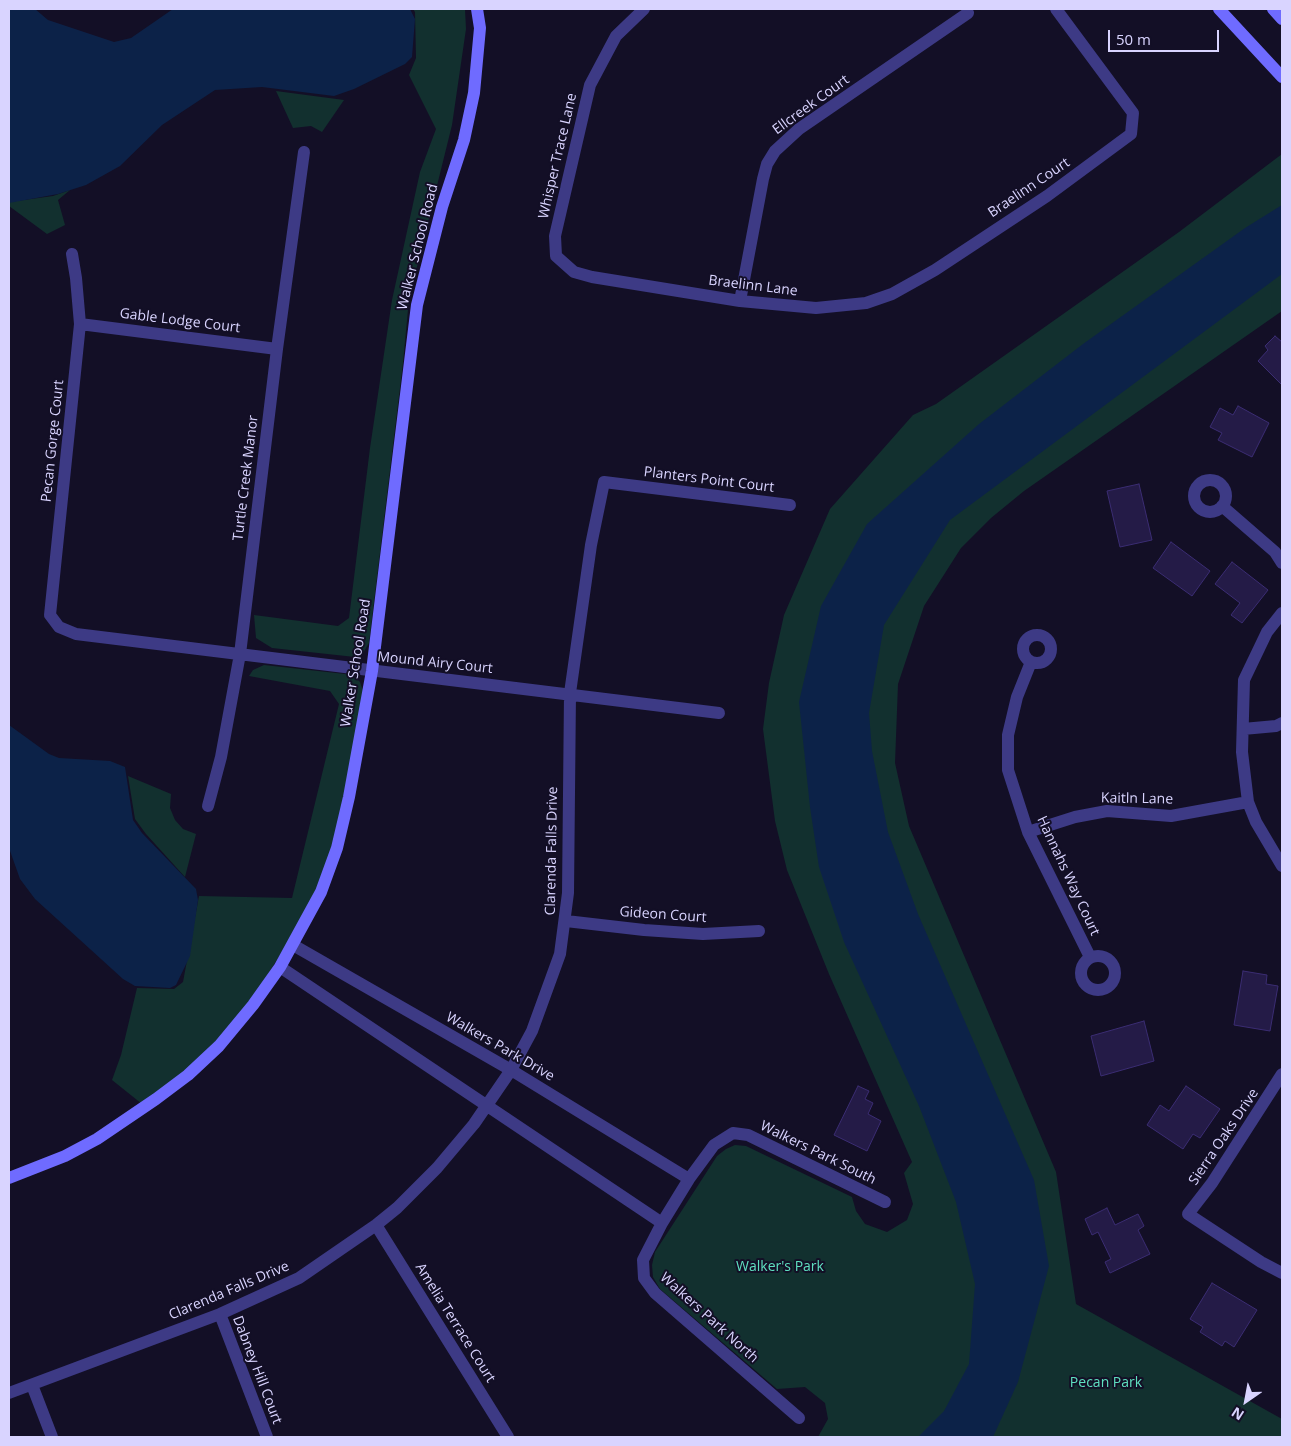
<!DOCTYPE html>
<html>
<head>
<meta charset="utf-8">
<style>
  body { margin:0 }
  #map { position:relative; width:1291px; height:1446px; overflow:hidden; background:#130f26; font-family:"Open Sans",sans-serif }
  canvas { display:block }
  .frame { position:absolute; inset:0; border:10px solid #d9d4ff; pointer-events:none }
  .north { position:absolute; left:1221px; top:1376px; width:50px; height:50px; -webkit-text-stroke:4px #130f26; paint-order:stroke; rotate:213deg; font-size:14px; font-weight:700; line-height:20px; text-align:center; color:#d9d4ff }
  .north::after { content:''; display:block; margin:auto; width:18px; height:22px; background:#d9d4ff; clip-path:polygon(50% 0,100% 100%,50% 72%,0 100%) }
  .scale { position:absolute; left:1108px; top:30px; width:111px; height:22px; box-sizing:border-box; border:2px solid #d9d4ff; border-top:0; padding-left:6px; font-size:15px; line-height:18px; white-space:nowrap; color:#d9d4ff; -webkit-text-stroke:4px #130f26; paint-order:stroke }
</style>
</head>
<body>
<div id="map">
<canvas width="1291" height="1446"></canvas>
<div class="frame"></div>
<div class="north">N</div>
<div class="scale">50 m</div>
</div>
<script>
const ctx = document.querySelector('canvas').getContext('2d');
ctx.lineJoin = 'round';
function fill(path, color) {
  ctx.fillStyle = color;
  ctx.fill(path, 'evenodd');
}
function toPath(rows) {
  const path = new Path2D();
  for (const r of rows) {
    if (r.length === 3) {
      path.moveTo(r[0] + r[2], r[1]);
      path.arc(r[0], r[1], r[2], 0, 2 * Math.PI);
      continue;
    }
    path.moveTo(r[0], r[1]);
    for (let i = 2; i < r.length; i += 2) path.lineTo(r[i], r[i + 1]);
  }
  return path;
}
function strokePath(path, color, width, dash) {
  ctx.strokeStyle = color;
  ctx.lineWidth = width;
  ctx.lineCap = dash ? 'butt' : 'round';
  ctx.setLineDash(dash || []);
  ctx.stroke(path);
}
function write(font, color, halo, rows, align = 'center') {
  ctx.font = font + ' "Open Sans",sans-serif';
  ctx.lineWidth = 4;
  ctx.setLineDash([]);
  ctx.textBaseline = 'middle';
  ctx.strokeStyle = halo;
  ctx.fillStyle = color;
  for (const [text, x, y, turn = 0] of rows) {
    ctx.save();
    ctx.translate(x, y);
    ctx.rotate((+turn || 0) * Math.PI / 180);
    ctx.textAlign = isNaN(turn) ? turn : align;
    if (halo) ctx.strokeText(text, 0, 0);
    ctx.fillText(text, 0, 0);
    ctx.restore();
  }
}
fill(toPath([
  [413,9,465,9,466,29,452,125,409,299,403,363,369,643,363,653,355,657,272,648,256,638,254,615,338,626,349,618,370,448,392,300,420,172,436,129,409,75,416,58,415,12],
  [276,91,344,100,322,132,311,126,293,128],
  [1282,154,1282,311,1024,491,991,518,961,548,924,606,898,684,895,763,909,826,1056,1172,1076,1304,1282,1419,1282,1437,818,1437,828,1419,825,1403,805,1387,777,1389,660,1289,653,1277,652,1265,655,1252,717,1156,726,1149,735,1145,746,1146,852,1197,856,1211,865,1224,887,1232,907,1220,913,1204,904,1173,912,1162,829,974,787,870,775,821,763,729,769,683,784,615,830,509,913,415,936,404,1179,232],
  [70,190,58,200,65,225,47,234,9,206,9,202,53,196],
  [264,665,345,674,354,676,360,682,363,691,346,795,328,862,312,904,248,1006,204,1056,142,1104,112,1080,121,1055,137,988,174,989,183,982,199,896,292,898,339,704,330,691,249,676,253,670],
  [128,776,171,794,170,808,175,820,183,829,196,834,185,877,146,834,135,819]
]), '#12302f');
fill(toPath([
  [9,9,35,9,48,20,114,42,131,38,173,9,410,9,415,19,412,57,405,64,354,89,334,96,262,87,215,90,162,125,120,166,86,185,58,194,9,203],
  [1282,205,1282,274,950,520,884,625,869,713,872,751,888,832,918,914,1034,1180,1049,1266,1018,1382,993,1437,918,1437,944,1411,969,1364,975,1284,956,1202,919,1106,844,942,819,867,810,807,799,702,821,606,867,524,979,424,1083,344,1245,228],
  [9,725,49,754,59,758,110,761,125,767,133,820,142,833,196,889,198,900,190,956,176,985,170,988,135,986,123,979,35,899,20,879,9,848]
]), '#0c2248');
const building = toPath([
  [1275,336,1282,342,1282,385,1258,361,1268,350,1265,346,1275,336],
  [1238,406,1269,423,1252,457,1218,440,1222,433,1210,427,1220,408,1233,415,1238,406],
  [1139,484,1152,540,1120,547,1107,491,1139,484],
  [1171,542,1210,571,1192,596,1153,568,1171,542],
  [1232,562,1268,590,1242,623,1231,615,1240,603,1215,584,1232,562],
  [1243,971,1267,975,1266,984,1278,986,1270,1031,1234,1025,1243,971],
  [1144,1021,1154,1061,1101,1076,1091,1036,1144,1021],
  [858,1086,869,1091,865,1099,873,1103,868,1114,881,1121,867,1151,834,1135,858,1086],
  [1186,1086,1220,1109,1200,1138,1193,1134,1183,1149,1147,1125,1160,1105,1169,1111,1186,1086],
  [1107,1208,1115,1225,1138,1214,1144,1226,1138,1230,1150,1254,1110,1273,1105,1262,1111,1259,1098,1232,1092,1235,1085,1219,1107,1208],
  [1212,1283,1257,1310,1234,1347,1225,1341,1222,1346,1200,1332,1203,1327,1190,1319,1212,1283]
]);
fill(building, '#241b47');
strokePath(building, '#3b2d73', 1);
strokePath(toPath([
  [644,9,616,36,590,85,555,236,556,256,574,272,592,277,740,301,816,308,866,303,892,294,935,270,1047,196,1131,134,1133,113,1056,9],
  [72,254,76,278,80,324,50,615,59,627,76,634,719,713],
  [740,301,763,179,767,164,775,151,799,129,968,13],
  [80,324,277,349],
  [1210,496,16],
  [1222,506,1275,552,1282,563],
  [1282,613,1267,632,1244,680,1242,752,1248,802,1256,822,1282,866],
  [1037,649,14],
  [1031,662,1017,697,1008,735,1008,770,1028,832,1090,957],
  [1243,729,1276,726,1282,723],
  [208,806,221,757,240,654,277,349,304,152],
  [1028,832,1075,817,1107,811,1171,816,1248,802],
  [566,921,644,930,703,934,759,931],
  [293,945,511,1070,689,1179],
  [1098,973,17],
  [280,967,662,1223],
  [1282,1074,1212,1183,1188,1214,1261,1262,1282,1273],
  [376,1225,508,1437],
  [220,1314,267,1437],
  [32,1385,52,1437],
  [9,1393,220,1314,299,1278,376,1225,397,1208,437,1168,474,1124,511,1070,532,1031,560,954,568,893,570,693,591,545,604,482,790,505],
  [799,1418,655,1293,644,1278,643,1260,662,1223,689,1179,714,1145,733,1133,748,1135,885,1202]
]), '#3d3a85', 12);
strokePath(toPath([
  [1219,9,1282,77],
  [1273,9,1282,19],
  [9,1178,65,1156,97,1139,156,1099,188,1075,219,1046,253,1005,280,967,321,892,337,848,349,797,372,671,417,305,442,207,464,140,474,93,480,28,477,9]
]), '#6f6bff', 12);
write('14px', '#d9d4ff', '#130f26', [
  ["Ellcreek Court",811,105,-36],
  ["Whisper Trace Lane",558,156,-77],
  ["Braelinn Court",1029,188,-34],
  ["Walker School Road",418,247,-76],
  ["Braelinn Lane",753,286,7],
  ["Gable Lodge Court",180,321,7],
  ["Pecan Gorge Court",53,441,-84],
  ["Turtle Creek Manor",246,478,-83],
  ["Planters Point Court",709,480,7],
  ["Walker School Road",356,663,-81],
  ["Mound Airy Court",435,663,6],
  ["Kaitln Lane",1137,799,1],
  ["Clarenda Falls Drive",552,851,-89],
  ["Hannahs Way Court",1068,876,65],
  ["Gideon Court",663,915,4],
  ["Walkers Park Drive",500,1047,30],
  ["Sierra Oaks Drive",1224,1137,-56],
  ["Walkers Park South",818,1153,26],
  ["Clarenda Falls Drive",229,1291,-23],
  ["Walkers Park North",709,1318,42],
  ["Amelia Terrace Court",455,1323,58],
  ["Dabney Hill Court",257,1370,69]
]);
write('14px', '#5fe0c0', '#130f26', [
  ["Walker's Park",780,1267],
  ["Pecan Park",1106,1383]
]);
</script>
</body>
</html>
